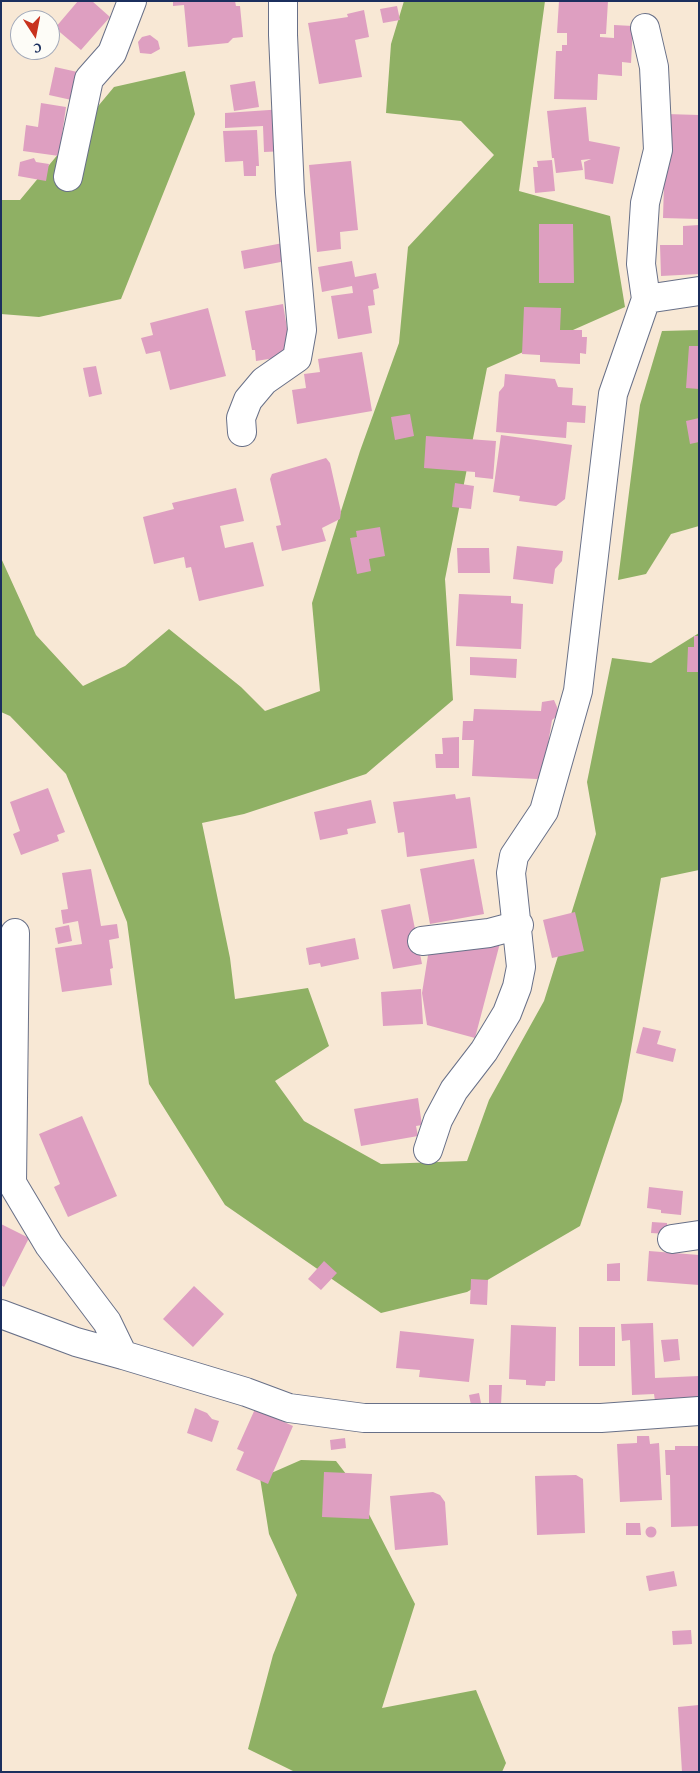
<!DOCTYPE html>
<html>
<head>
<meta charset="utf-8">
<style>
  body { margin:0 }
  #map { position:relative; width:700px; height:1773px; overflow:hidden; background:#f8e8d5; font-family:"Gentium Book Plus",serif }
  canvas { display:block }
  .frame { position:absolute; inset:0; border:2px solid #1b2f5e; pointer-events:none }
  .north { position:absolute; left:10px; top:10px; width:50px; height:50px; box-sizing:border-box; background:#fdfcf7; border:1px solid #a3aaba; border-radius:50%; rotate:169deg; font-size:14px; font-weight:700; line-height:20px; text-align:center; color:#1b2f5e }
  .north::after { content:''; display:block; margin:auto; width:18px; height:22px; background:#c8321e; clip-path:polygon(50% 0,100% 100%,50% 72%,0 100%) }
</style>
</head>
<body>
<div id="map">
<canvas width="700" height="1773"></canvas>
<div class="frame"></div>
<div class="north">С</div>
</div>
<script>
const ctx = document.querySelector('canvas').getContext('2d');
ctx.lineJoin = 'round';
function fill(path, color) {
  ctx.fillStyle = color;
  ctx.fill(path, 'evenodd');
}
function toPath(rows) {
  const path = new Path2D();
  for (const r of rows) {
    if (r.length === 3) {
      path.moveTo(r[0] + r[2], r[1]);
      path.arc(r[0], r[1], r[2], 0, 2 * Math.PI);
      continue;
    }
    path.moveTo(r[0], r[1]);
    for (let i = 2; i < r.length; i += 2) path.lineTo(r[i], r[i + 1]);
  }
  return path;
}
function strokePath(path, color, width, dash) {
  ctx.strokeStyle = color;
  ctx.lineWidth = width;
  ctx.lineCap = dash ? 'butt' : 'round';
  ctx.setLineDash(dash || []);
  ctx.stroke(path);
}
fill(toPath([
  [404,1,545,1,519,191,610,216,625,307,487,368,445,579,453,700,366,774,244,814,202,823,230,958,235,999,308,988,329,1046,275,1081,304,1121,381,1164,467,1161,489,1100,544,1001,596,834,587,782,612,658,651,663,699,633,699,870,661,878,622,1101,580,1226,467,1292,381,1313,225,1205,149,1084,127,922,66,774,10,716,1,712,1,558,36,635,83,686,125,666,169,629,241,687,265,711,320,691,312,603,360,451,399,343,408,247,494,155,461,121,386,113,391,44],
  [185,71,195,114,121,299,39,317,1,314,1,200,20,200,114,87],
  [699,330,699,526,671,534,646,574,618,580,640,405,662,331],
  [301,1460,336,1461,353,1483,415,1604,382,1708,476,1690,506,1763,502,1772,295,1772,248,1749,273,1655,297,1595,269,1534,260,1478]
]), '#8fb064');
fill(toPath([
  [78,1,92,1,110,17,81,50,55,28],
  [173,1,235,1,236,6,240,6,243,37,233,38,228,43,188,47,184,5,173,6],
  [559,1,608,1,606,34,600,34,600,37,614,38,614,25,633,26,631,63,622,62,622,76,598,74,597,100,554,99,556,51,562,51,562,45,567,45,567,33,557,33],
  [397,6,400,20,383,23,380,9],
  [364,10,369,37,355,40,362,77,319,84,308,23,348,17,347,14],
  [150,35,158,41,160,49,151,54,140,53,138,42,142,37],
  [55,67,82,73,76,101,49,95],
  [255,81,259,107,234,111,230,85],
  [41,103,66,107,59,156,23,151,26,125,38,127],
  [586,107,589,141,620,147,613,184,585,179,584,162,591,159,581,160,583,170,556,173,554,158,552,158,547,111],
  [284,109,287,151,264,152,263,126,225,128,225,113],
  [666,114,699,115,699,219,663,218],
  [257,130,259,166,256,166,256,176,244,176,243,161,225,162,223,131],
  [34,158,36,162,49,164,46,181,18,176,20,162],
  [552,160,555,191,535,193,533,167,538,167,537,161],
  [351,161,358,230,340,232,341,249,317,252,309,165],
  [539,224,573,224,574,283,539,283],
  [699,225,699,274,661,276,660,245,683,245,683,226],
  [283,243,286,261,244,269,241,251],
  [352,261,355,277,376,273,379,288,373,290,375,305,368,306,372,333,338,339,331,296,353,293,352,286,322,292,318,267],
  [283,304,291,352,281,357,256,361,255,350,252,350,245,311],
  [524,307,561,308,560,330,582,330,582,337,587,337,586,354,580,353,580,364,540,362,540,355,522,354],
  [208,308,226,376,170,390,160,351,146,354,141,338,153,335,150,323],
  [689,346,699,346,699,389,686,388],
  [362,352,372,411,297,424,292,390,306,388,304,374,320,372,318,359],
  [96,366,102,394,89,397,83,368],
  [505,374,555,379,558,387,573,388,572,405,586,406,585,423,567,422,566,438,496,432,499,392,504,386],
  [410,414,414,436,395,440,391,417],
  [699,418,699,442,690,444,686,421],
  [501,435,572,445,565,499,556,506,519,501,520,496,493,492],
  [426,436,496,441,493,479,475,477,475,472,424,468],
  [326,458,330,463,341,512,340,519,322,528,326,541,282,551,276,526,281,525,270,479,272,474],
  [455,483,474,486,471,509,452,507],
  [236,488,244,521,220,526,225,548,253,542,264,586,199,601,191,567,186,568,184,557,154,564,143,517,174,509,172,503],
  [380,527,385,556,369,559,371,571,357,574,350,538,357,537,356,531],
  [517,546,563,551,562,561,555,569,553,584,513,579],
  [457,548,489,548,490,573,458,573],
  [459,594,511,596,511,603,523,604,521,649,456,646],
  [694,636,699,636,699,672,687,672,688,647,694,647],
  [470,657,517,659,516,678,470,675],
  [554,700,557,707,558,715,552,720,543,774,537,779,472,776,474,740,462,740,463,721,473,721,474,709,541,711,542,702],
  [459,737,459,768,436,768,435,754,443,754,442,738],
  [48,788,65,832,57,835,59,841,21,855,13,834,20,831,10,802],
  [455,794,456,799,470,797,477,848,407,857,404,832,398,833,393,802],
  [371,800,376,823,347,829,348,834,320,840,314,812],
  [474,859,484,914,430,924,420,869],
  [91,869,101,926,117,924,119,938,109,940,113,968,110,969,112,985,62,992,55,948,82,944,78,921,63,924,61,910,68,909,62,873],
  [410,904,422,964,393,969,381,910],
  [575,912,584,951,552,958,543,920],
  [69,925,72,941,58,944,55,928],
  [355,938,359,959,321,967,320,963,309,965,306,948],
  [500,943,475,1038,427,1025,422,993,429,949],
  [421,989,423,1024,383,1026,381,992],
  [643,1027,661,1031,657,1044,676,1049,673,1062,636,1053],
  [418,1098,422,1125,416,1126,418,1136,361,1146,354,1109],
  [82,1116,117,1196,68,1217,54,1187,60,1184,39,1134],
  [649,1187,683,1191,681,1215,661,1213,661,1210,647,1208],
  [652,1222,667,1223,667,1234,651,1233],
  [1,1224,29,1238,4,1287,1,1285],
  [649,1251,699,1255,699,1285,647,1281],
  [324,1261,337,1273,321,1290,308,1279],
  [620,1263,620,1281,607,1281,607,1264],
  [471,1279,488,1280,487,1305,470,1304],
  [194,1286,224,1314,193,1347,163,1319],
  [653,1323,655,1378,699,1376,699,1399,655,1401,654,1394,632,1395,630,1340,622,1341,621,1324],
  [511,1325,556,1327,555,1381,546,1381,545,1386,526,1385,526,1380,509,1379],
  [579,1327,615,1327,615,1366,579,1366],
  [400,1331,474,1339,469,1382,419,1377,420,1370,396,1368],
  [678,1339,680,1360,664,1362,661,1340],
  [489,1385,502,1385,501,1405,489,1405],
  [479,1393,481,1403,471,1405,469,1395],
  [195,1408,207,1413,212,1419,219,1421,212,1442,187,1433],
  [255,1409,293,1426,268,1484,236,1470,244,1452,237,1449],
  [637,1436,649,1436,650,1444,659,1443,662,1500,620,1502,617,1444,637,1443],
  [345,1438,346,1448,331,1450,330,1440],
  [675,1446,699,1446,699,1526,671,1527,670,1475,666,1475,665,1450,675,1450],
  [324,1472,372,1474,369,1519,322,1517],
  [576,1475,583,1479,585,1533,537,1535,535,1476],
  [433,1492,440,1495,445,1502,448,1545,395,1550,390,1496],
  [626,1523,640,1523,641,1535,626,1535],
  [651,1532,5.5],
  [674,1571,677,1586,649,1591,646,1576],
  [691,1630,692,1644,673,1645,672,1631],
  [699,1705,699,1772,682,1772,678,1707]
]), '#de9fc1');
const minor = toPath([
  [645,28,654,67,658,150,645,203,641,264,646,299],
  [68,177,89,79,112,53,132,1],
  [242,432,241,418,248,400,264,381,297,358,302,330,290,193,283,35,283,1],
  [15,933,12,1183,49,1245,107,1322,123,1355,246,1392,289,1408,364,1418,601,1418,699,1411],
  [422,941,489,933,519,925],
  [428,1150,438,1120,454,1090,484,1051,507,1013,517,987,521,967,511,873,514,856,544,811,578,691,613,394,646,299,699,291],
  [672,1239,699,1235],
  [1,1314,76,1342,123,1355]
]);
strokePath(minor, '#687088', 30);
strokePath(minor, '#fff', 28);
</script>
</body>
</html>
